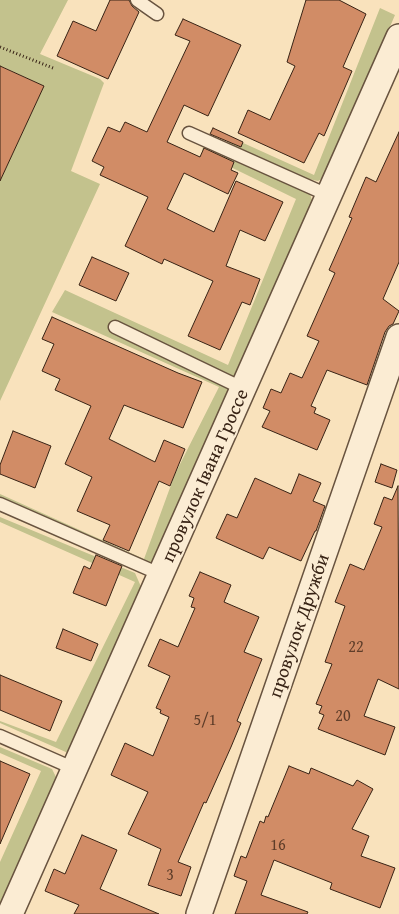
<!DOCTYPE html>
<html>
<head>
<meta charset="utf-8">
<style>
  body { margin:0 }
  canvas { display:block; background:#f9e2bc }
</style>
</head>
<body>
<canvas width="399" height="914"></canvas>
<script>
const ctx = document.querySelector('canvas').getContext('2d');
ctx.lineJoin = 'round';
function fill(path, color) {
  ctx.fillStyle = color;
  ctx.fill(path, 'evenodd');
}
function toPath(rows) {
  const path = new Path2D();
  for (const r of rows) {
    path.moveTo(r[0], r[1]);
    for (let i = 2; i < r.length; i += 2) path.lineTo(r[i], r[i + 1]);
  }
  return path;
}
function strokePath(path, color, width, dash) {
  ctx.strokeStyle = color;
  ctx.lineWidth = width;
  ctx.lineCap = dash ? 'butt' : 'round';
  ctx.setLineDash(dash || []);
  ctx.stroke(path);
}
function write(font, color, halo, rows, align = 'center') {
  ctx.font = font + ' "Gentium Book Plus",serif';
  ctx.lineWidth = 4;
  ctx.setLineDash([]);
  ctx.textBaseline = 'middle';
  ctx.strokeStyle = halo;
  ctx.fillStyle = color;
  for (const [text, x, y, turn = 0] of rows) {
    ctx.save();
    ctx.translate(x, y);
    ctx.rotate((+turn || 0) * Math.PI / 180);
    ctx.textAlign = isNaN(turn) ? turn : align;
    if (halo) ctx.strokeText(text, 0, 0);
    ctx.fillText(text, 0, 0);
    ctx.restore();
  }
}
fill(toPath([
  [0,0,68,0,40,54,100,79,104,83,71,171,100,184,0,401,0,181,44,86,3,67,0,72],
  [380,8,395,15,326,176,318,181,304,178,227,144,230,137,314,175],
  [203,146,310,194,314,206,236,381,112,322,108,328,230,389,151,567,0,501,0,494,144,559,175,474,219,387,52,312,65,290,228,365,296,199,202,153],
  [0,517,135,573,142,589,68,753,0,723,0,721,56,742,135,582,0,522],
  [0,747,52,769,58,781,0,909,0,862,41,771,0,753]
]), '#c3c28d');
const building = toPath([
  [110,0,129,0,132,6,139,12,108,79,57,56,73,21,96,31,110,0],
  [306,0,339,0,366,14,343,67,352,71,324,136,319,133,304,163,238,133,248,110,270,120,295,66,287,62,306,0],
  [183,19,241,45,208,116,184,105,167,142,200,157,204,148,234,162,231,170,238,173,228,194,184,173,167,209,214,232,236,181,283,202,265,241,240,230,226,266,260,279,250,305,242,302,220,350,188,336,213,281,164,259,162,264,125,246,148,197,100,175,104,167,92,161,108,127,120,132,125,122,147,132,190,41,175,35,183,19],
  [0,66,44,86,0,181,0,66],
  [213,128,243,142,241,147,210,134,213,128],
  [399,132,399,262,383,299,399,311,393,324,389,326,385,332,367,385,327,370,311,406,316,408,314,413,330,420,317,450,262,427,270,411,263,408,271,389,281,393,290,373,302,378,319,341,307,336,335,273,329,270,352,218,349,217,366,177,376,182,399,132],
  [92,257,129,273,116,301,79,285,92,257],
  [52,317,178,373,202,382,183,428,124,405,109,439,155,462,164,440,185,449,170,486,159,481,129,551,103,540,110,525,77,511,92,477,65,464,91,406,55,390,60,379,42,371,54,344,42,339,52,317],
  [13,431,51,446,35,488,0,474,0,465,13,431],
  [381,464,397,470,392,488,375,482,381,464],
  [299,474,321,483,313,501,325,506,316,531,315,531,301,561,269,547,263,559,216,538,227,514,237,518,255,478,291,494,299,474],
  [398,486,399,689,378,679,364,716,395,727,385,755,318,729,324,715,319,713,322,706,316,704,332,664,325,662,345,606,335,602,350,564,364,570,382,527,374,524,384,497,392,500,398,486],
  [96,555,122,566,106,606,73,593,84,566,90,569,96,555],
  [200,572,231,585,224,602,259,617,244,652,262,659,237,721,241,723,231,747,206,803,204,802,178,862,191,867,181,896,148,885,161,849,128,834,148,792,111,775,125,743,153,756,169,717,160,713,161,710,156,708,170,676,148,666,160,639,178,647,195,608,191,607,194,598,189,596,200,572],
  [63,629,98,644,91,661,56,648,63,629],
  [0,675,62,701,50,731,0,710,0,675],
  [0,761,30,774,0,844,0,761],
  [289,766,309,774,311,768,353,786,357,780,373,789,352,829,369,836,361,856,395,868,380,908,330,889,332,883,274,860,261,895,308,912,307,914,235,914,247,881,234,876,241,856,246,858,260,821,264,823,266,816,268,817,289,766],
  [82,835,117,850,100,889,159,914,74,914,79,905,45,891,54,869,65,874,82,835]
]);
fill(building, '#d18c66');
strokePath(building, '#382315', 1);
const lane = toPath([
  [137,0,157,14],
  [189,133,330,196],
  [115,327,244,389],
  [0,504,162,575],
  [0,736,75,769]
]);
const street = toPath([
  [10,914,399,37],
  [199,914,399,337]
]);
strokePath(lane, '#68533f', 15);
strokePath(street, '#68533f', 28);
strokePath(toPath([
  [0,47,53,68]
]), '#382315', 3, [1, 2.5]);
strokePath(lane, '#fbecd3', 12);
strokePath(street, '#fbecd3', 25);
write('16px', '#5e3d29', null, [
  ["22",356,648],
  ["20",343,717],
  ["5/1",205,721],
  ["16",278,846],
  ["3",170,876]
]);
write('19px', '#382315', '#fbecd3', [
  ["провулок Івана Гроссе",206,476,-66],
  ["провулок Дружби",300,626,-71]
]);
</script>
</body>
</html>
